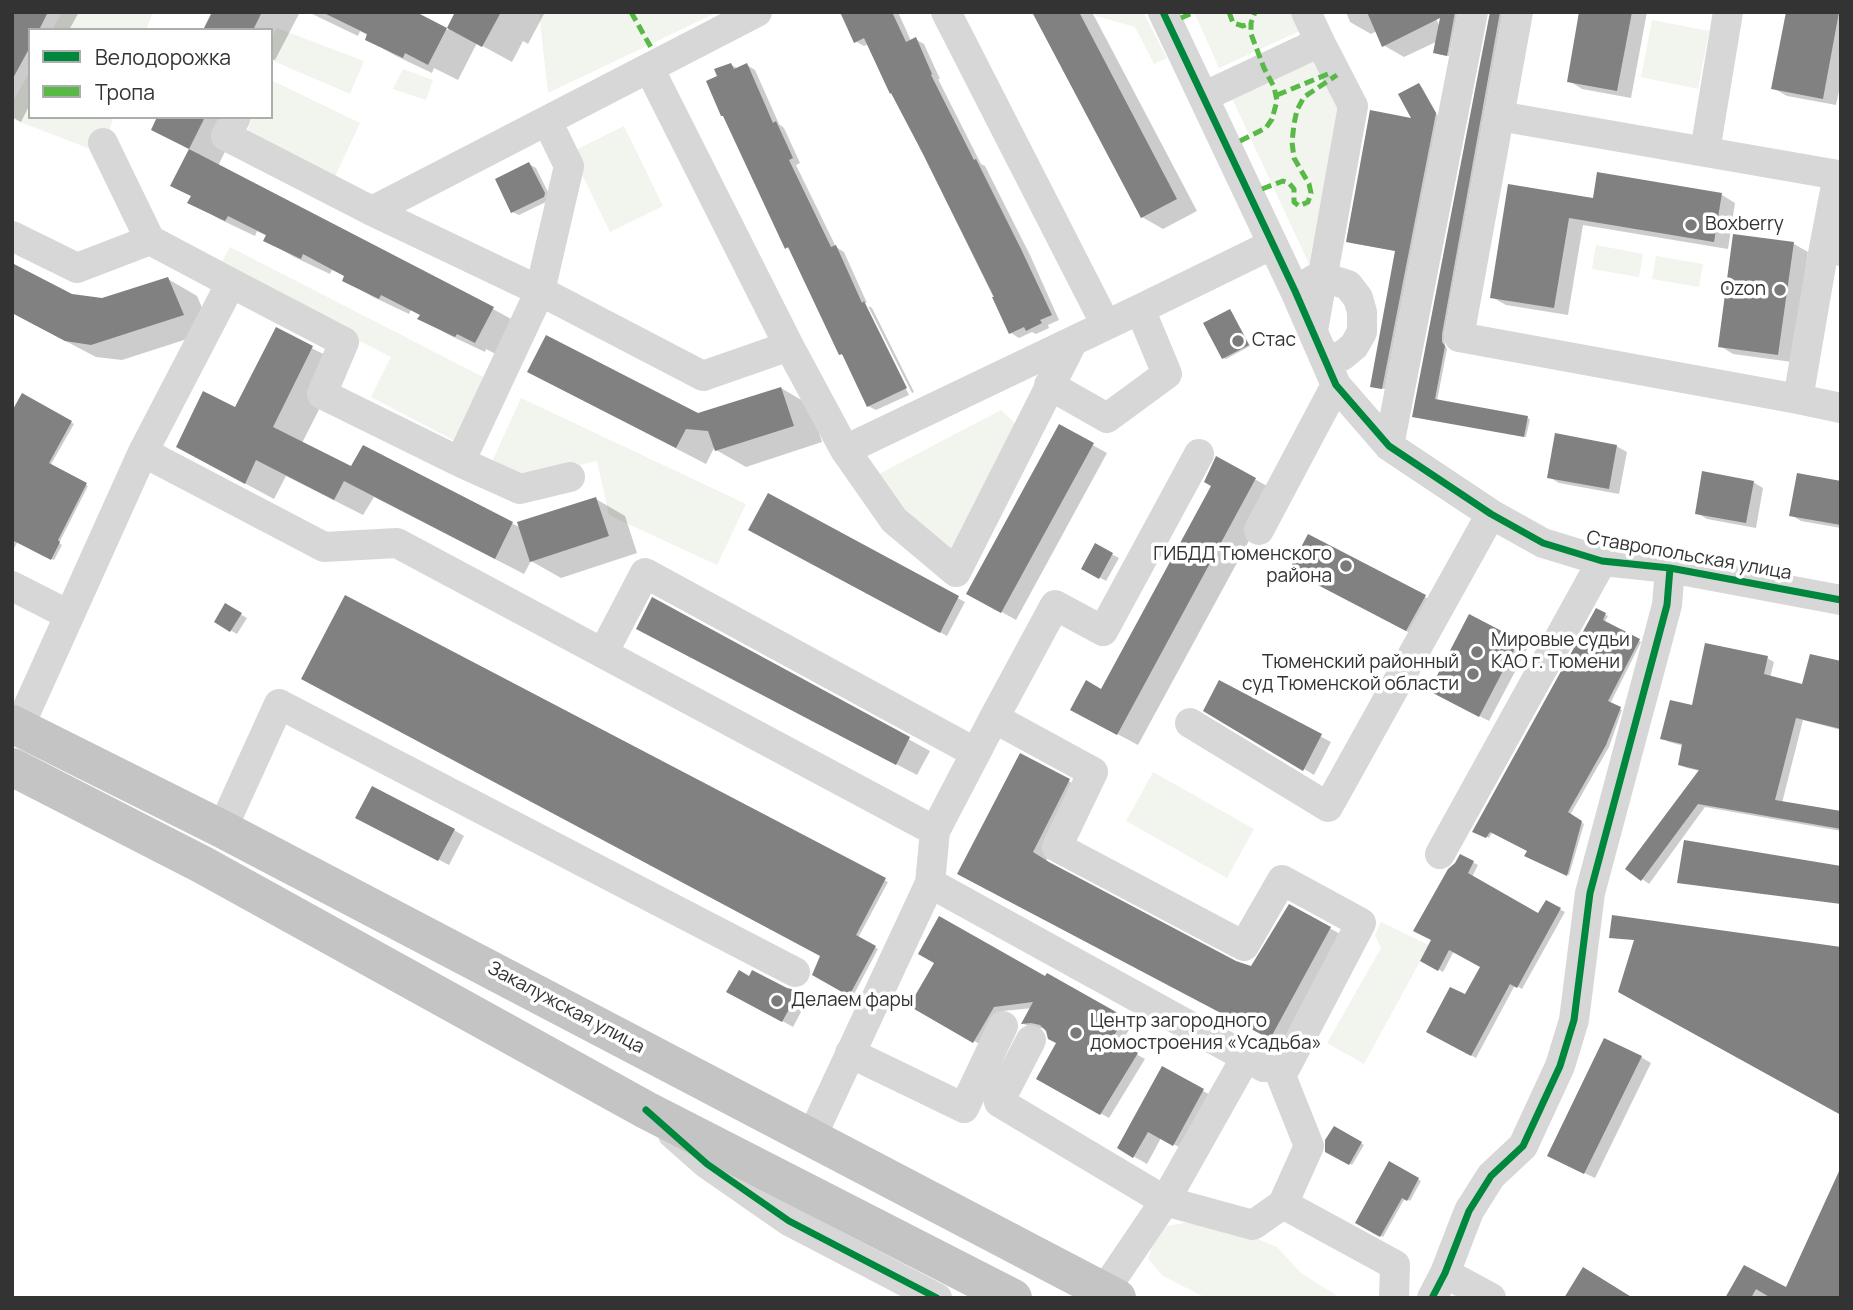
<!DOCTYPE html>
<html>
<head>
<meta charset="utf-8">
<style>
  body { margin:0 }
  #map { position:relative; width:1853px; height:1310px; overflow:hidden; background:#fff; font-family:Manrope,sans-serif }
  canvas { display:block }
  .frame { position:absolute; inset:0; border:14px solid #333; pointer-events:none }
  .legend { position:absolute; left:28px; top:28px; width:245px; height:91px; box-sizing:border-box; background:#fff; border:2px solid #adadad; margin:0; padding:9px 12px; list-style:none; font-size:21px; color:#333 }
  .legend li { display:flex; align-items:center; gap:14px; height:35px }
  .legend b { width:35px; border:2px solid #adadad }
</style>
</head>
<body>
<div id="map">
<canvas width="1853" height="1310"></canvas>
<div class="frame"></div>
<ul class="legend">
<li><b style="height:9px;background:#00873e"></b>Велодорожка</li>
<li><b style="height:9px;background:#58b947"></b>Тропа</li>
</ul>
</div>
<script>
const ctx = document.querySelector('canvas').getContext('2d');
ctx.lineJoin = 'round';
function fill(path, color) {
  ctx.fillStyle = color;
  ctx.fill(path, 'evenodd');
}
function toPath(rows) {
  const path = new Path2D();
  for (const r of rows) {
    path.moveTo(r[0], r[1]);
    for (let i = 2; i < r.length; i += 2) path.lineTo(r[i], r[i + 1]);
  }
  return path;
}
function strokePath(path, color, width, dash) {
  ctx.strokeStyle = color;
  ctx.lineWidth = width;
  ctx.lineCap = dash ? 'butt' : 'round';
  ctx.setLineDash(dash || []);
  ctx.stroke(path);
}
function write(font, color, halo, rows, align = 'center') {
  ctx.font = font + ' Manrope,sans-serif';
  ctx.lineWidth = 7;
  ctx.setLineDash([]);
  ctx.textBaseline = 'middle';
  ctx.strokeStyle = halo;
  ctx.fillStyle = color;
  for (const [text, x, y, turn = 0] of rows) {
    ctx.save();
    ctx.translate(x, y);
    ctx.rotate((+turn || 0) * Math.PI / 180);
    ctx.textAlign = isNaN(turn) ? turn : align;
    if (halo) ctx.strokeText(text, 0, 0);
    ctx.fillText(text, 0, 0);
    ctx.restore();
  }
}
fill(toPath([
  [62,12,153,12,146,30,52,30],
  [539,12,718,12,548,93],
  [1094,12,1143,12,1167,58,1154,64,1135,27,1096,16],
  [1194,12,1297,12,1304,29,1219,68],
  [1652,20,1709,31,1698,89,1641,77],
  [277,28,364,61,350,94,271,60,271,38],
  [1316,52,1339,106,1309,264,1229,92],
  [403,69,433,80,426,100,393,89],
  [30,71,30,117,114,117,101,153,12,119,12,103],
  [271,80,360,123,334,179,245,136,253,117,271,117],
  [624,126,663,206,610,232,571,152],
  [1596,245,1643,254,1639,277,1592,269],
  [230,247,487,379,455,441,371,397,391,357,218,269],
  [1656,256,1703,264,1699,287,1652,279],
  [521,398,746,504,717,565,609,515,597,461,521,478,491,464],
  [1001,410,1022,430,956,558,901,512,879,474],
  [1153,772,1254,829,1227,878,1126,821],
  [1381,922,1429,945,1364,1064,1327,1043,1381,948,1375,935],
  [1201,1220,1239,1231,1277,1247,1301,1273,1341,1298,1206,1298,1163,1276,1148,1259,1154,1242,1167,1226]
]), '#f1f5ed');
fill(toPath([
  [12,12,79,12,69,30,30,30,30,104,21,122,12,117],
  [214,12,300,12,275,60,271,59,271,30,205,30],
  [308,12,412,12,448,30,457,12,545,12,528,44,523,41,512,62,477,43,458,80,434,68,432,73,396,56,367,39,369,36,360,31,358,36],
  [842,12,898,12,911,41,915,39,924,44,940,79,938,79,981,164,985,166,1030,255,1059,320,1048,325,1049,328,1036,334,1032,332,1019,338,1011,333,869,44,864,46,855,41],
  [1034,12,1092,12,1197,211,1163,229,1142,217],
  [1346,12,1433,12,1440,27,1443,12,1458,12,1449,56,1438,54,1438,41,1404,57,1383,45,1377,31,1371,34,1350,22],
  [1492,12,1503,12,1444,336,1445,345,1447,349,1437,401,1527,418,1530,419,1526,437,1417,417],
  [1581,12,1647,12,1631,98,1582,89,1569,81],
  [1788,12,1841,12,1841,82,1836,105,1787,96,1773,88],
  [731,65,739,69,747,65,755,70,779,124,784,128,800,163,796,165,836,247,844,252,867,303,863,303,909,395,876,410,868,406,845,356,840,354,792,250,786,247,720,77],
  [1419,85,1421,86,1438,116,1385,389,1375,388,1397,251,1351,243,1415,121],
  [159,117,242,117,218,166,493,309,522,325,505,359,486,349,485,352,449,335,420,318,421,315,411,310,409,314,373,297,344,280,346,276,332,270,330,274,294,257,265,240,267,236,257,231,255,236,219,219,190,202,192,196,191,150,153,129],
  [529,164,536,168,551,198,550,200,519,215,512,212],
  [1510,186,1594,200,1722,195,1735,203,1728,249,1583,225,1568,315,1506,305,1492,297],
  [1735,235,1794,244,1808,252,1792,362,1733,354,1720,346],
  [168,279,197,296,212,331,122,360,96,357,12,313,72,296,102,300],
  [868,306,872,308,914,392,912,393],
  [1230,311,1232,312,1250,346,1226,359,1223,358],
  [276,329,342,364,302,443,352,468,364,447,521,528,596,499,625,516,637,553,561,578,531,561,524,574,374,497,363,515,286,476,274,499,207,463],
  [530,372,698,415,781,388,810,405,822,442,746,467,716,450,715,446,706,464,559,388],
  [23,396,74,424,50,466,88,486,59,543,62,545,54,560,18,541,12,552,12,415],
  [1060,427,1107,453,1016,620,968,593],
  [1616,446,1627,452,1619,494,1559,483,1549,477],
  [1217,458,1276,491,1138,745,1093,721,1102,691,1213,485],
  [1753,482,1763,488,1756,528,1707,519,1697,513],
  [1841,483,1841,528,1801,521,1791,515],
  [768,496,965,602,947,636,751,529],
  [1096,546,1119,558,1106,581,1084,568],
  [1312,581,1425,597,1445,609,1427,642],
  [345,598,888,882,858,938,878,949,853,996,814,975,823,956],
  [653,599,930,751,917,775,658,640],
  [226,606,247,618,237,634,216,622],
  [1597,611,1608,616,1604,623,1641,642,1610,704,1622,710,1609,747,1570,815,1584,824,1569,875,1529,857,1529,850,1493,831,1489,838,1475,831],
  [1470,617,1528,647,1489,721,1441,696],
  [1767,658,1774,662,1770,678,1803,686,1841,663,1841,730,1803,720,1782,803,1841,813,1841,831,1705,807,1649,884,1628,869,1700,771,1687,768,1680,765,1684,746,1669,742,1662,738,1693,707],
  [1220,683,1331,742,1314,775,1206,710],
  [1021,755,1083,789,1046,861,1235,963,1252,968,1289,906,1344,936,1285,1045,973,881],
  [368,823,454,830,464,836,449,865],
  [1461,856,1478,865,1472,877,1539,915,1546,902,1565,912,1522,989,1515,985,1476,1058,1428,1031,1465,997,1482,967,1454,951,1443,972,1422,960,1433,940],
  [1047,975,1133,1023,1120,1045,1145,1059,1109,1118,1038,1079,1058,1043,1045,1028,1032,1028,1024,1024,1033,1008,1003,1011,983,1046,911,1005,1046,978],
  [750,978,798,993,808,999,793,1027,729,991],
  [1641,1057,1651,1063,1595,1178,1559,1161],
  [1163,1069,1216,1098,1187,1151,1161,1138,1147,1164,1119,1148],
  [1334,1128,1364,1145,1352,1165,1327,1151],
  [1390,1164,1421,1181,1410,1201,1405,1198,1383,1237,1358,1223],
  [1745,1267,1786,1290,1841,1298,1727,1298]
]), '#0003');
fill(toPath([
  [12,12,48,12,39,30,30,30,30,47,12,80],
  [212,12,262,12,253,30,203,30],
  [322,12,416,12,447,28,428,65,405,53,403,58,365,40,367,34],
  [455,12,501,12,482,47,447,28],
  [840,12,892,12,906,42,916,37,932,74,931,75,974,160,976,159,1021,249,1052,315,1040,320,1042,323,1026,331,1024,327,1009,334,992,297,994,297,923,154,891,93,890,94,864,38,854,43],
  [1032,12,1079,12,1177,199,1141,218],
  [1367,12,1455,12,1447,56,1433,53,1440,18,1382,47],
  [1490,12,1500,12,1442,334,1442,342,1445,346,1435,399,1528,416,1524,437,1412,417],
  [1579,12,1632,12,1617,91,1567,82],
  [1786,12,1839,12,1823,99,1771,89],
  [731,63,734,69,747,63,773,123,776,121,793,158,789,160,831,247,836,245,862,303,864,301,907,388,867,407,842,354,839,355,788,247,785,249,723,116,721,116,706,81,717,76,714,69],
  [1419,83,1436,113,1382,389,1370,387,1395,251,1346,242,1370,110,1411,118,1398,94],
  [157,117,205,117,189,149,151,130],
  [189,149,494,307,475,343,457,334,455,337,417,319,420,315,381,295,379,299,342,281,344,276,303,254,301,259,263,241,266,235,228,216,225,221,187,203,191,196,170,186],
  [529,162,545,193,544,197,511,213,495,179],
  [1597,172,1722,193,1714,242,1569,218,1554,308,1490,298,1508,184,1593,198],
  [1733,234,1794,242,1778,355,1718,347],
  [12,263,72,294,102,298,168,277,184,315,91,345,65,341,12,313],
  [1230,309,1249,345,1222,359,1203,323],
  [276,327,313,346,273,427,351,466,363,445,513,522,495,559,344,481,334,500,256,460,245,484,176,447,203,391,235,407],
  [546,335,698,413,781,387,794,426,715,451,708,431,686,429,676,448,527,372],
  [22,393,72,421,49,463,87,483,58,540,60,542,51,560,12,540,12,411],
  [1059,424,1094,443,1001,613,966,594],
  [1555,433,1617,445,1609,489,1547,478],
  [1216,456,1256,478,1117,735,1070,710,1086,680,1101,689,1211,486,1204,482],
  [1702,471,1754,481,1746,523,1695,514],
  [1797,473,1841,481,1841,525,1789,516],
  [768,493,959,596,940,633,748,530],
  [596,497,609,536,530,562,517,522],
  [1308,534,1426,595,1406,631,1289,570],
  [1095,543,1113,553,1099,579,1081,569],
  [345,595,886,878,856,935,876,946,849,996,812,975,820,956,301,679],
  [652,597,910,737,896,765,636,629],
  [225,603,242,613,230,632,214,622],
  [1596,608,1606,613,1603,620,1640,639,1608,701,1621,707,1606,745,1568,812,1582,821,1567,876,1524,856,1527,851,1490,832,1486,838,1472,832],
  [1469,614,1519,640,1479,717,1429,691],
  [1705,643,1768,656,1764,674,1802,684,1810,654,1841,661,1841,729,1796,718,1775,800,1841,811,1841,829,1698,804,1641,881,1625,869,1699,770,1678,765,1682,744,1660,739,1670,700,1692,705],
  [1219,680,1322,734,1303,771,1203,711],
  [1020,753,1070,779,1033,852,1049,862,1236,961,1251,966,1289,904,1331,927,1270,1039,957,874],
  [372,786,455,829,438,861,355,818],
  [1684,840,1841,866,1841,904,1677,883],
  [1460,854,1474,861,1468,873,1538,913,1546,900,1561,908,1517,988,1510,984,1471,1056,1426,1032,1450,987,1465,994,1480,967,1449,950,1438,971,1420,961,1431,940,1413,931,1448,869,1455,863],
  [1612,915,1841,947,1841,1115,1618,992,1634,940,1609,938],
  [939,916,1045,976,1047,973,1125,1017,1112,1039,1138,1053,1100,1115,1036,1079,1056,1043,1048,1039,1046,1031,1040,1025,1031,1023,1021,1024,1033,1002,994,1007,973,1043,909,1006,934,963,918,954],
  [739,970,749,976,752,970,787,988,799,991,782,1022,726,992],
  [1604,1038,1642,1056,1584,1174,1547,1156],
  [1162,1066,1204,1089,1173,1146,1148,1132,1133,1158,1117,1148],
  [1334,1126,1362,1142,1349,1165,1325,1152,1325,1140],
  [1389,1161,1419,1178,1407,1201,1402,1198,1380,1237,1355,1223],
  [1841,1167,1841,1298,1771,1298,1756,1289,1751,1298,1725,1298,1744,1265,1786,1287],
  [1583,1267,1633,1298,1564,1298]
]), '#818181');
strokePath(toPath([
  [946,12,1106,325],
  [1163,12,1295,291,1336,385,1389,446,1491,514,1543,543,1602,561,1670,568,1841,600],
  [1518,12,1459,337,1798,399],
  [649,68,789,346,845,450,894,520,956,572,1073,341],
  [1203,97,1320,42,1306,12],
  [1499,116,1838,175,1824,248,1841,251],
  [236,117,226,136,372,211,540,291,703,376,789,346],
  [103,143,150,240],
  [1705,151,1728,12],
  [372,211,757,12],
  [12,236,77,268,150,240,231,283],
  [1824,248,1798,399,1841,408],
  [1304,286,1315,279,1329,279,1348,285,1358,298,1362,312,1362,332,1354,346,1342,356,1325,358],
  [1313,330,1353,106,1320,42],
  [1049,385,1107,418,1167,374,1140,309],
  [1389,446,1473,12],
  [845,450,1140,309,1273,244],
  [143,452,324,547,397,543,935,831],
  [460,462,520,489,570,477],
  [1259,530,1336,385],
  [12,586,69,615],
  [603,653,645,573,976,753],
  [994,718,1055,605,1103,631,1199,454],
  [1190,723,1328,807,1491,514],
  [19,727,143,452,231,283,344,342,322,394,460,462,540,291,569,166,547,121],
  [222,829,279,704,795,972],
  [1440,854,1602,561],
  [930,883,1264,1067],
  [1031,1040,999,1102,1165,1201,1246,1057],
  [850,1053,964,1108,1003,1026],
  [673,1134,707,1164,789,1221,937,1298],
  [812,1136,930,883,935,831,994,718,1093,772,1057,847,1244,946,1282,880,1361,923,1281,1076,1309,1146,1283,1204,1253,1225,1165,1201,1104,1291],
  [1283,1204,1395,1265,1394,1298],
  [1445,1273,1491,1298],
  [1432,1298,1445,1273,1469,1211,1491,1176,1523,1146,1560,1066,1574,1020,1590,893,1667,605,1670,568]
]), '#d7d7d7', 30);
strokePath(toPath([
  [12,724,222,829,1117,1298],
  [12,767,203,865,646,1110,1013,1298]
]), '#c4c4c4', 38);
strokePath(toPath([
  [631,12,653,51],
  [1229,12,1233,23,1243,26,1251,23],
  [1181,18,1195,12],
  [1277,95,1328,74],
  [1240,141,1266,128,1272,119,1277,101,1274,87,1264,68,1251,34,1251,23,1255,12],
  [1262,189,1283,181,1289,183,1294,189,1294,202,1299,206,1308,202,1311,193,1309,184,1294,158,1292,142,1294,124,1297,110,1304,97,1337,75]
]), '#58b947', 5, [10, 5]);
strokePath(toPath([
  [1163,12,1295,291,1336,385,1389,446,1491,514,1543,543,1602,561,1670,568,1841,600],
  [646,1110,707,1164,789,1221,937,1298],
  [1432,1298,1445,1273,1469,1211,1491,1176,1523,1146,1560,1066,1574,1020,1590,893,1667,605,1670,568]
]), '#00873e', 7);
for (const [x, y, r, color] of [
  [1691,225,7,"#7a7a7a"],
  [1780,290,7,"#7a7a7a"],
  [1238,341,7,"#7a7a7a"],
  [1346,566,7,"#7a7a7a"],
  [1477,652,7,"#7a7a7a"],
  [1473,674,7,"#7a7a7a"],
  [777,1001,7,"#7a7a7a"],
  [1076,1033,7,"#7a7a7a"]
]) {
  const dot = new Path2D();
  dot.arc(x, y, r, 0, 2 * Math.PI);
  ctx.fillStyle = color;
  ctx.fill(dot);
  strokePath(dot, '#fff', 2.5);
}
write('19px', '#333', '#fff', [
  ["Boxberry",1705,225],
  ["Ozon",1766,290,"right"],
  ["Стас",1252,341],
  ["ГИБДД Тюменского",1332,555,"right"],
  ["района",1332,577,"right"],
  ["Мировые судьи",1491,641],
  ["КАО г. Тюмени",1491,663],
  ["Тюменский районный",1459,663,"right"],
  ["суд Тюменской области",1459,685,"right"],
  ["Делаем фары",791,1001],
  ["Центр загородного",1090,1022],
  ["домостроения «Усадьба»",1090,1044]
], 'left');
write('19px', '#333', '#fff', [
  ["Ставропольская улица",1689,556,10],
  ["Закалужская улица",566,1008,28]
]);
</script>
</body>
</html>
